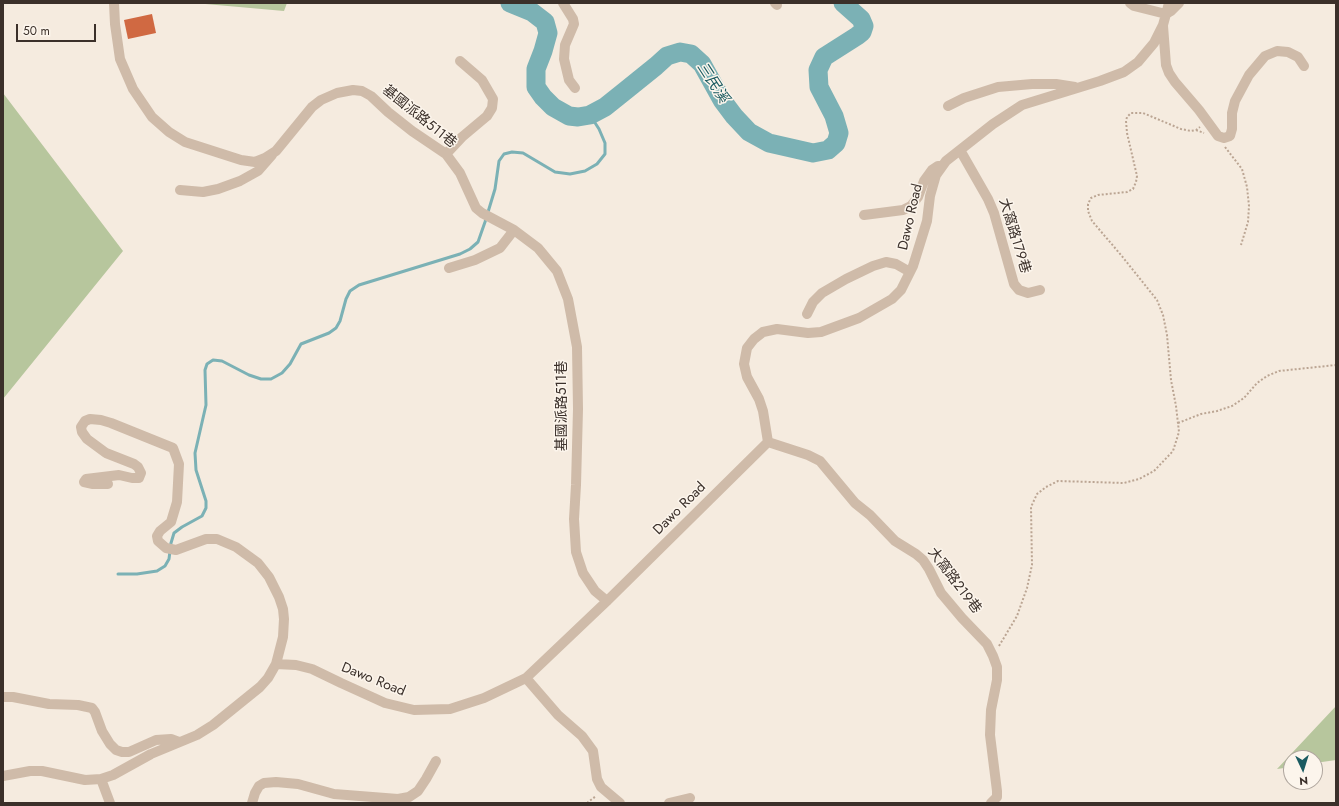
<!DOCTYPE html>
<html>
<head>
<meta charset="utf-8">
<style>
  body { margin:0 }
  #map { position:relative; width:1339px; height:806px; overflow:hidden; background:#f5ebdf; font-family:Jost,sans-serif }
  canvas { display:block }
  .frame { position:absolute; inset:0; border:4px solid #3b302a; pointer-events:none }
  .north { position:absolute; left:1283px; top:750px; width:40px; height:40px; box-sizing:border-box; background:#fcf5ec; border:1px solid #afa69e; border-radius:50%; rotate:176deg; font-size:11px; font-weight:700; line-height:16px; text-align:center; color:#3b302a }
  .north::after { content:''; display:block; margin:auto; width:14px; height:18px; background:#1b5b61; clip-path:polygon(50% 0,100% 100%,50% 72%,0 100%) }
  .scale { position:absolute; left:16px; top:24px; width:80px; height:18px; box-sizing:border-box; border:2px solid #3b302a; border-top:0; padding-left:5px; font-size:12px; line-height:14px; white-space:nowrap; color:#3b302a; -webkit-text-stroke:3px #fcf5ec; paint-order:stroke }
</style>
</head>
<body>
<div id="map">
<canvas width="1339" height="806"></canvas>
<div class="frame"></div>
<div class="north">N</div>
<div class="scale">50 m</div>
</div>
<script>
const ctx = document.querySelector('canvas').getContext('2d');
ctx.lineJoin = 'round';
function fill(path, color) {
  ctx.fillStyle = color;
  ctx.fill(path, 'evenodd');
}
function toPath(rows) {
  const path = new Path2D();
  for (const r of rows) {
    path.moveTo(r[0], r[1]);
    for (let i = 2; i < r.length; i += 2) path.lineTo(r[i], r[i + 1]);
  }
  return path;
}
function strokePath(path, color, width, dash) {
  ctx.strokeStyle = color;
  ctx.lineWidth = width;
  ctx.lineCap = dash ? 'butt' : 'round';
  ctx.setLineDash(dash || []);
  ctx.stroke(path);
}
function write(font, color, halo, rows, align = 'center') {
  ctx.font = font + ' Jost,"Noto Sans TC",sans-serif';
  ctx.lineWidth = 3;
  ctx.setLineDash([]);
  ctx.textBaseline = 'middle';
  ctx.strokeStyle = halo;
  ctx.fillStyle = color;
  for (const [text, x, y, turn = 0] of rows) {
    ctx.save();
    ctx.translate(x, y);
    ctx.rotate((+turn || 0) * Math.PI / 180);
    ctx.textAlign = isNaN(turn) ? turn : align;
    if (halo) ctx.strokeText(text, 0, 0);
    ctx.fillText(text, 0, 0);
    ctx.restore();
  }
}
fill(toPath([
  [194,3,287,3,284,11],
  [3,93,123,251,3,399],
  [1336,706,1336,760,1315,763,1315,758,1291,758,1291,767,1277,769]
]), '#b7c69d');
strokePath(toPath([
  [118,574,137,574,157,571,165,566,169,559,171,543,174,533,182,527,202,516,206,508,206,501,196,470,195,453,206,405,205,370,207,364,213,360,222,361,249,375,261,379,271,379,282,373,290,364,301,344,329,333,336,328,340,321,346,299,350,291,359,285,460,254,470,249,478,242,485,222,495,189,499,161,504,154,512,152,523,153,555,172,570,174,585,171,597,164,605,154,605,143,599,129,590,115]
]), '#7bb1b5', 3);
strokePath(toPath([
  [510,3,532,12,545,22,548,33,543,51,536,69,536,87,543,97,553,107,569,116,578,117,590,115,605,107,625,91,656,66,667,56,680,52,691,54,702,64,722,100,734,116,749,132,769,143,813,153,828,150,836,143,839,133,834,116,819,87,818,70,824,57,857,36,862,32,864,26,861,19,843,3]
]), '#7bb1b5', 19);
fill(toPath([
  [152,14,156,33,128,39,124,20]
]), '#d06942');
strokePath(toPath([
  [1196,130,1204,133],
  [1225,147,1242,169,1247,187,1249,206,1248,222,1241,245],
  [1178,423,1201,414,1217,411,1232,406,1244,398,1257,383,1267,376,1279,371,1336,365],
  [999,646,1017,616,1027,588,1032,565,1031,507,1037,494,1046,487,1058,481,1124,483,1139,479,1154,471,1173,451,1179,432,1176,406,1171,380,1167,335,1163,315,1157,300,1121,255,1092,221,1088,211,1088,204,1091,198,1098,195,1127,192,1133,189,1136,182,1137,176,1127,133,1126,121,1127,117,1131,113,1143,113,1181,129,1191,131,1196,130,1200,127],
  [587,803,596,796]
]), '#bba593', 2, [2, 2]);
strokePath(toPath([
  [114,3,115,24,120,59,133,89,152,117,169,132,185,142,241,160,255,162,265,158,276,151,312,107,321,100,337,93,353,90,362,91,371,96,388,112,412,131,446,154,460,173,476,208,482,213,514,230,538,248,557,271,568,299,577,347,578,409,576,485,574,519,576,552,583,573,595,591,607,601],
  [563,3,573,19,574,24,565,45,564,59,569,80,575,88],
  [775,3,777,5],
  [1130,3,1134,6,1166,14,1171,11,1179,3],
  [1163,26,1166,65,1169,73,1175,82,1199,110,1218,136,1224,138,1230,136,1232,129,1232,113,1235,101,1249,75,1265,56,1277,51,1288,52,1298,57,1304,66],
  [948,106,964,98,998,87,1032,84,1056,84,1075,87],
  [960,150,988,199,994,213,1014,284,1019,290,1028,293,1040,290],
  [446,154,462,137,487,116,492,108,493,99,482,80,460,61],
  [180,190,203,192,218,189,240,181,258,171,272,155],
  [864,215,903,210,911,206,918,197,924,181,932,170,938,166],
  [449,268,475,260,500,248,514,230],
  [807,314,813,302,822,293,846,279,873,266,886,262,896,264,910,272],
  [768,442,808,455,820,461,855,503,870,515,895,541,916,554,923,560,929,569,941,593,962,618,987,644,993,656,997,667,997,680,991,710,990,735,997,791,997,797,991,803],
  [108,484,93,484,84,482,86,479,119,475,132,478,139,478,141,473,138,467,134,464,106,453,87,439,82,432,81,427,85,421,90,419,101,420,111,423,173,448,179,464,177,502,171,522,160,531,157,536,158,541,166,548,176,550,206,539,217,539,236,547,258,563,269,577,279,597,283,609,284,619,283,637,276,664],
  [526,678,558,715,582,736,593,751,597,779,601,787,620,803],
  [3,697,13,697,49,704,78,705,92,708,95,712,102,731,110,744,116,750,122,752,129,752,156,740,171,739,179,742],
  [3,776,30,771,42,771,85,780,101,779,113,775,151,754,197,735,213,725,260,687,268,678,276,664,296,665,312,669,341,683,385,703,414,710,450,709,484,698,526,678,607,601,768,442,763,411,759,399,747,377,744,364,747,348,754,339,763,332,777,329,808,333,821,332,859,318,892,299,901,290,913,266,927,221,930,196,936,175,946,161,993,124,1022,105,1100,81,1124,72,1138,62,1154,43,1163,25,1169,3],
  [101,779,110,803],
  [252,803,255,793,259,786,264,783,276,782,298,784,334,794,398,799,409,797,418,791,426,779,436,761],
  [669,803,690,798]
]), '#cfbba9', 10);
write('14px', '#3b302a', '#fcf5ec', [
  ["基國派路511巷",419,117,39],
  ["Dawo Road",911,217,-77],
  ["大窩路179巷",1014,236,73],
  ["基國派路511巷",563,406,-90],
  ["Dawo Road",680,509,-45],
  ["大窩路219巷",954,581,53],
  ["Dawo Road",373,680,22]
]);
write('italic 15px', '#1b5b61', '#fcf5ec', [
  ["三民溪",712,83,57]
]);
</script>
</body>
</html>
